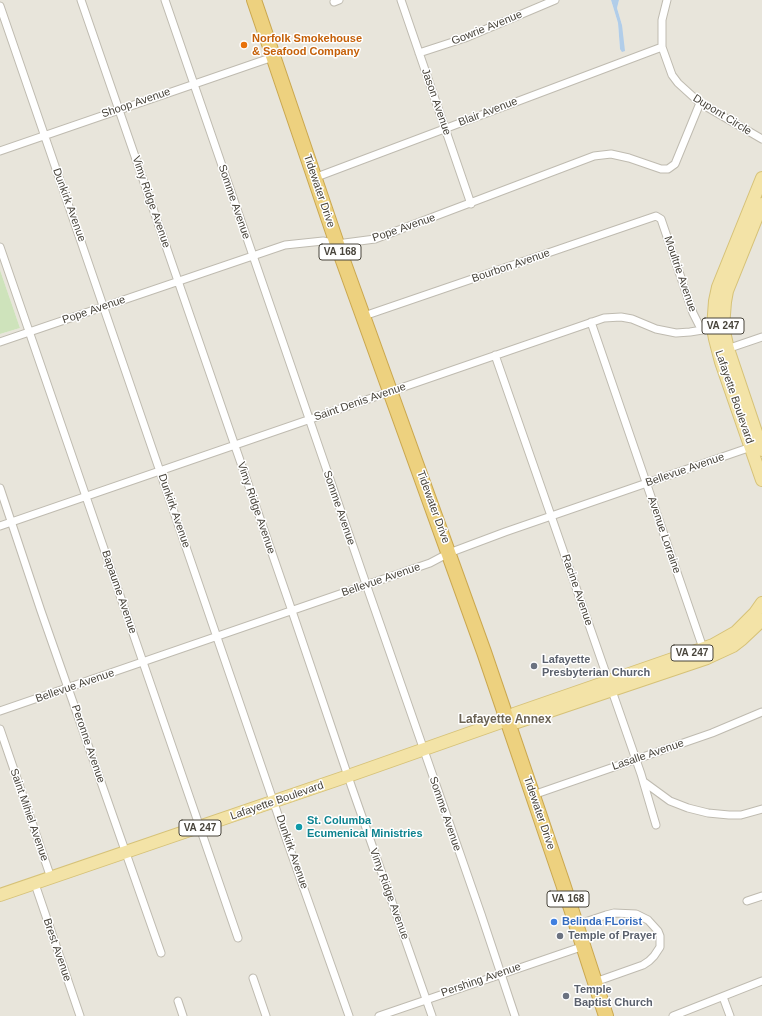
<!DOCTYPE html>
<html>
<head>
<meta charset="utf-8">
<style>
  body { margin:0 }
  canvas { display:block; background:#f4f3ec }
</style>
</head>
<body>
<canvas width="762" height="1016"></canvas>
<script>
const ctx = document.querySelector('canvas').getContext('2d');
ctx.lineJoin = 'round';
function fill(path, color) {
  ctx.fillStyle = color;
  ctx.fill(path, 'evenodd');
}
function toPath(rows) {
  const path = new Path2D();
  for (const r of rows) {
    path.moveTo(r[0], r[1]);
    for (let i = 2; i < r.length; i += 2) path.lineTo(r[i], r[i + 1]);
  }
  return path;
}
function strokePath(path, color, width, dash) {
  ctx.strokeStyle = color;
  ctx.lineWidth = width;
  ctx.lineCap = dash ? 'butt' : 'round';
  ctx.setLineDash(dash || []);
  ctx.stroke(path);
}
function write(font, color, halo, rows, align = 'center') {
  ctx.font = font + ' Helvetica,sans-serif';
  ctx.lineWidth = 3;
  ctx.setLineDash([]);
  ctx.textBaseline = 'middle';
  ctx.strokeStyle = halo;
  ctx.fillStyle = color;
  for (const [text, x, y, turn = 0] of rows) {
    ctx.save();
    ctx.translate(x, y);
    ctx.rotate((+turn || 0) * Math.PI / 180);
    ctx.textAlign = isNaN(turn) ? turn : align;
    if (halo) ctx.strokeText(text, 0, 0);
    ctx.fillText(text, 0, 0);
    ctx.restore();
  }
}
fill(toPath([
  [0,0,611,0,618,23,620,49,622,25,617,8,619,0,762,0,762,1016,0,1016,0,334,20,328,0,270]
]), '#e8e5db');
fill(toPath([
  [0,270,20,328,0,334]
]), '#cee3bb');
fill(toPath([
  [611,0,619,0,617,8,622,25,625,51,622,52,620,49,618,23]
]), '#b1cde9');
const street = toPath([
  [81,0,292,611,352,788,432,1016],
  [165,0,365,581,481,914,515,1016],
  [401,0,471,204],
  [667,0,662,20,662,47,672,75,678,83,700,103,762,139],
  [334,2,339,0],
  [0,6,287,841,349,1016],
  [419,53,465,38,555,0],
  [0,151,273,57],
  [314,178,662,47],
  [0,247,238,938],
  [364,316,656,216,661,219,693,313,699,325,704,330],
  [591,322,704,651],
  [0,342,285,245,323,241,337,244,375,239,594,156,611,154,629,158,661,169,668,169,675,164,700,103],
  [724,350,762,337],
  [495,355,641,774,656,825],
  [0,488,41,611,161,953],
  [0,526,604,318,621,317,632,319,656,329,676,333,690,332,715,328],
  [0,711,430,563,449,553,505,532,754,446],
  [0,729,51,878],
  [644,782,670,801,688,808,708,813,729,815,741,815,762,809],
  [533,795,712,733,762,712],
  [35,884,80,1016],
  [747,901,762,896],
  [576,925,606,915,614,913,636,914,648,920,658,931,660,936,660,947,654,956,649,961,643,965,595,982],
  [253,978,266,1016],
  [723,997,730,1016],
  [178,1001,183,1016],
  [379,1016,584,946],
  [673,1016,762,981]
]);
const primary = toPath([
  [762,178,718,287,715,301,713,328,715,339,721,362,762,480],
  [762,204,727,291,725,302,723,327,728,349,762,450],
  [507,720,517,722,707,658,733,646,742,639,762,620],
  [0,895,348,776,507,720,514,714,713,645,736,632,755,613,762,603]
]);
const highway = toPath([
  [254,0,337,244,484,652,563,884,606,1016]
]);
strokePath(street, '#bfbbb0', 9);
strokePath(primary, '#d6c278', 14);
strokePath(highway, '#cba84f', 16);
strokePath(street, '#fff', 7);
strokePath(primary, '#f3e3a7', 12);
strokePath(highway, '#edd17f', 14);
for (const [x, y, r, color] of [
  [244,45,4,"#e8710a"],
  [534,666,4,"#6b7280"],
  [299,827,4,"#0f9aa8"],
  [554,922,4,"#3f7fe0"],
  [560,936,4,"#6b7280"],
  [566,996,4,"#6b7280"]
]) {
  const dot = new Path2D();
  dot.arc(x, y, r, 0, 2 * Math.PI);
  ctx.fillStyle = color;
  ctx.fill(dot);
  strokePath(dot, '#fff', 1.5);
}
for (const [x, y, w] of [
  [340,252,42],
  [723,326,42],
  [692,653,42],
  [200,828,42],
  [568,899,42]
]) {
  const box = new Path2D();
  box.roundRect(x - w / 2, y - 8, w, 16, 3);
  ctx.fillStyle = '#fff';
  ctx.fill(box);
  strokePath(box, '#48443b', 1);
}
write('bold 10px', '#48443b', null, [
  ["VA 168",340,252],
  ["VA 247",723,326],
  ["VA 247",692,653],
  ["VA 247",200,828],
  ["VA 168",568,899]
]);
write('11px', '#48443b', '#fff', [
  ["Gowrie Avenue",487,28,-22],
  ["Jason Avenue",436,102,71],
  ["Shoop Avenue",136,103,-19],
  ["Blair Avenue",488,112,-21],
  ["Dupont Circle",722,115,32],
  ["Tidewater Drive",319,191,71],
  ["Vimy Ridge Avenue",151,202,71],
  ["Somme Avenue",234,202,71],
  ["Dunkirk Avenue",69,205,70],
  ["Pope Avenue",404,228,-19],
  ["Bourbon Avenue",511,266,-19],
  ["Moultrie Avenue",680,274,71],
  ["Pope Avenue",94,310,-19],
  ["Lafayette Boulevard",734,397,71],
  ["Saint Denis Avenue",360,402,-19],
  ["Bellevue Avenue",685,470,-19],
  ["Tidewater Drive",433,507,70],
  ["Vimy Ridge Avenue",256,508,71],
  ["Somme Avenue",339,508,71],
  ["Dunkirk Avenue",174,511,71],
  ["Avenue Lorraine",664,535,71],
  ["Bellevue Avenue",381,580,-19],
  ["Racine Avenue",577,590,71],
  ["Bapaume Avenue",119,592,71],
  ["Bellevue Avenue",75,686,-19],
  ["Peronne Avenue",88,744,71],
  ["Lasalle Avenue",648,755,-19],
  ["Lafayette Boulevard",277,801,-19],
  ["Tidewater Drive",539,813,71],
  ["Somme Avenue",445,814,71],
  ["Saint Mihiel Avenue",29,815,71],
  ["Dunkirk Avenue",292,852,71],
  ["Vimy Ridge Avenue",389,894,70],
  ["Brest Avenue",57,950,71],
  ["Pershing Avenue",481,980,-19]
]);
write('bold 11px', '#c56008', '#fff', [
  ["Norfolk Smokehouse",252,39],
  ["& Seafood Company",252,52]
], 'left');
write('bold 11px', '#5b616d', '#fff', [
  ["Lafayette",542,660],
  ["Presbyterian Church",542,673],
  ["Temple of Prayer",568,936],
  ["Temple",574,990],
  ["Baptist Church",574,1003]
], 'left');
write('bold 11px', '#0d838f', '#fff', [
  ["St. Columba",307,821],
  ["Ecumenical Ministries",307,834]
], 'left');
write('bold 11px', '#366cbe', '#fff', [
  ["Belinda FLorist",562,922]
], 'left');
write('bold 12px', '#6a6253', '#fff', [
  ["Lafayette Annex",505,720]
]);
</script>
</body>
</html>
